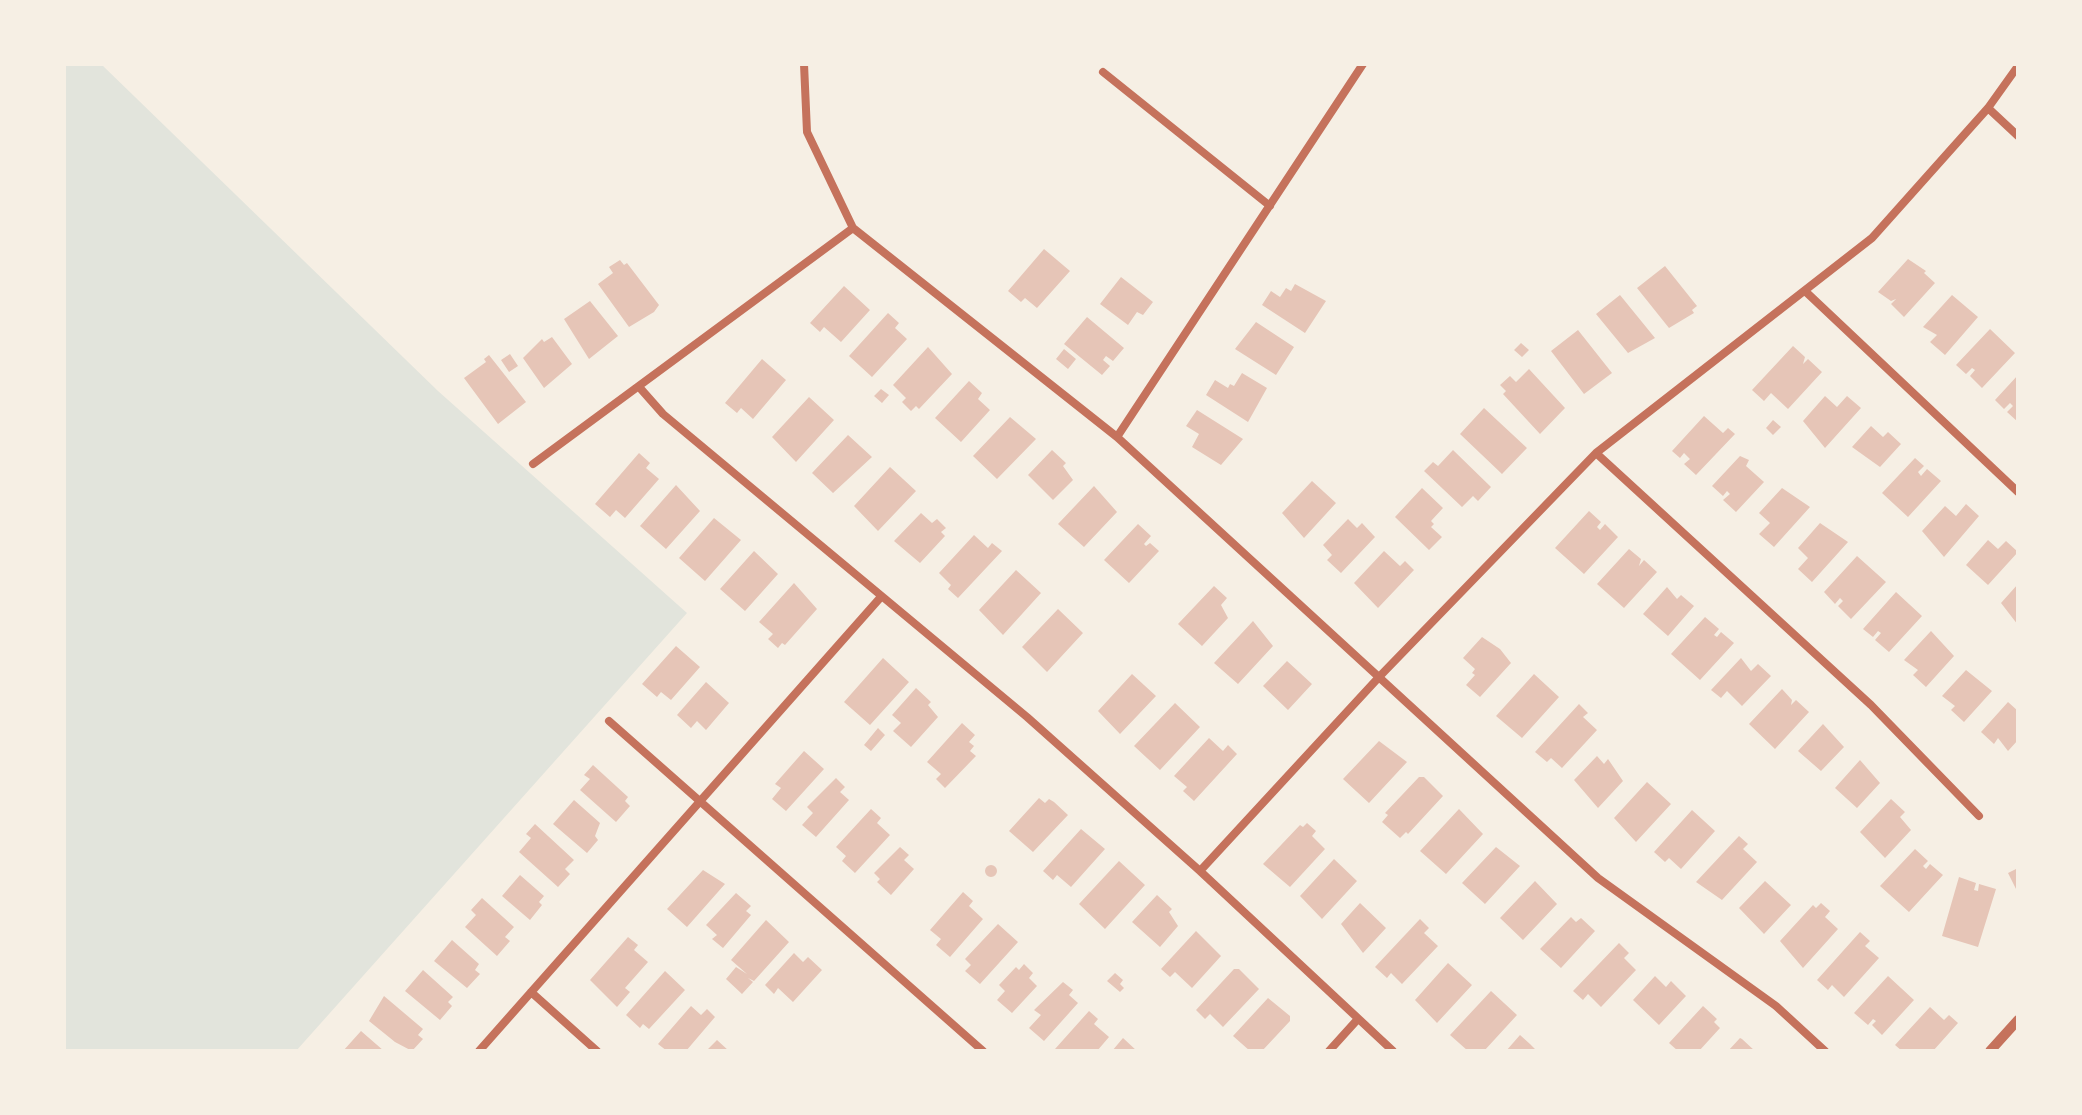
<!DOCTYPE html>
<html>
<head>
<meta charset="utf-8">
<style>
  body { margin:0 }
  #map { position:relative; width:2082px; height:1115px; overflow:hidden; background:#f6efe4; font-family:"Public Sans",sans-serif }
  canvas { display:block }
  .frame { position:absolute; inset:0; border:66px solid #f6efe4; pointer-events:none }
</style>
</head>
<body>
<div id="map">
<canvas width="2082" height="1115"></canvas>
<div class="frame"></div>
</div>
<script>
const ctx = document.querySelector('canvas').getContext('2d');
ctx.lineJoin = 'round';
function fill(path, color) {
  ctx.fillStyle = color;
  ctx.fill(path, 'evenodd');
}
function toPath(rows) {
  const path = new Path2D();
  for (const r of rows) {
    if (r.length === 3) {
      path.moveTo(r[0] + r[2], r[1]);
      path.arc(r[0], r[1], r[2], 0, 2 * Math.PI);
      continue;
    }
    path.moveTo(r[0], r[1]);
    for (let i = 2; i < r.length; i += 2) path.lineTo(r[i], r[i + 1]);
  }
  return path;
}
function strokePath(path, color, width, dash) {
  ctx.strokeStyle = color;
  ctx.lineWidth = width;
  ctx.lineCap = dash ? 'butt' : 'round';
  ctx.setLineDash(dash || []);
  ctx.stroke(path);
}
fill(toPath([
  [64,64,101,64,438,391,687,613,296,1051,64,1051]
]), '#e2e4dc');
fill(toPath([
  [1044,249,1070,271,1037,308,1025,298,1021,302,1008,291],
  [1908,259,1926,271,1924,273,1935,283,1904,317,1891,304,1896,299,1891,301,1878,292],
  [620,260,624,265,627,263,659,305,654,312,629,327,598,284,613,273,609,267],
  [1665,266,1697,306,1692,310,1694,313,1669,328,1637,288],
  [1121,277,1153,302,1143,315,1137,312,1128,325,1100,304],
  [1295,284,1326,301,1305,333,1262,305,1271,291,1280,297,1286,288,1291,291],
  [844,286,870,310,841,342,824,327,820,332,810,323],
  [1620,295,1655,338,1628,353,1596,314],
  [1952,295,1978,317,1945,355,1930,342,1937,335,1923,327],
  [590,301,618,336,589,359,564,319],
  [888,313,899,323,895,328,907,339,872,377,849,356],
  [1087,317,1124,348,1113,361,1106,356,1103,360,1110,366,1102,375,1064,344],
  [1256,322,1294,347,1276,375,1235,349],
  [1990,329,2015,353,1982,388,1970,376,1975,370,1972,368,1966,374,1956,365],
  [1578,330,1612,373,1584,394,1551,351],
  [552,337,572,364,544,388,523,358,542,339,544,342],
  [1521,343,1529,350,1522,357,1514,350],
  [1793,346,1805,357,1803,364,1808,359,1822,372,1788,409,1771,393,1764,401,1752,390],
  [928,347,952,374,919,409,916,406,911,411,902,402,906,398,893,385],
  [1064,349,1076,359,1068,369,1056,359],
  [510,354,518,366,509,372,501,360],
  [489,355,526,402,498,424,464,378,486,362,484,359],
  [762,359,786,380,753,419,741,408,737,413,725,403],
  [1529,369,1565,408,1540,434,1503,394,1506,391,1500,385,1510,376,1516,382],
  [1242,373,1267,388,1248,422,1206,395,1215,380,1228,388,1230,384,1234,386],
  [2018,375,2018,422,2007,412,2013,406,2010,403,2004,409,1995,400],
  [969,381,982,393,978,399,990,410,961,442,935,418],
  [881,389,889,395,882,403,874,396],
  [1825,396,1837,407,1847,396,1861,408,1825,448,1803,421],
  [809,397,834,420,796,462,772,437],
  [1484,408,1527,448,1502,474,1460,434],
  [1197,410,1243,439,1221,465,1192,447,1199,434,1186,426],
  [1704,416,1723,433,1728,428,1735,434,1696,475,1684,464,1690,459,1684,453,1680,458,1672,451],
  [1010,417,1036,439,997,479,973,456],
  [1773,420,1781,427,1773,435,1766,428],
  [1871,426,1883,437,1888,432,1901,444,1880,467,1852,447],
  [848,435,872,457,833,493,812,473],
  [1052,450,1066,463,1063,466,1073,480,1053,500,1028,475],
  [1453,450,1491,487,1478,501,1473,496,1462,507,1424,471,1433,462,1438,466],
  [639,453,650,463,646,468,659,479,625,518,616,510,610,517,595,504],
  [1740,456,1749,460,1746,466,1764,482,1736,512,1723,500,1730,494,1727,491,1723,496,1712,486],
  [1915,458,1924,466,1918,472,1921,476,1927,469,1941,481,1908,517,1882,493],
  [890,467,916,491,878,531,854,506],
  [1312,481,1336,503,1304,538,1282,513],
  [676,485,700,511,666,549,640,526],
  [1094,486,1117,512,1084,547,1058,524],
  [1422,488,1443,508,1431,521,1434,524,1431,527,1442,537,1429,550,1395,517],
  [1782,488,1810,507,1774,547,1759,534,1770,523,1759,513],
  [1966,504,1979,516,1944,557,1922,531,1945,506,1956,516],
  [1589,511,1601,522,1597,527,1600,530,1605,524,1618,537,1584,574,1555,548],
  [921,513,932,523,937,519,946,528,941,532,945,536,920,563,894,541],
  [714,518,741,540,705,581,679,558],
  [1348,519,1357,528,1362,523,1375,537,1341,573,1327,560,1332,555,1323,545],
  [1820,523,1848,542,1812,582,1798,569,1808,558,1798,548],
  [1138,524,1151,536,1144,544,1146,546,1150,543,1159,551,1129,583,1104,560],
  [974,535,988,548,992,543,1002,551,958,598,948,589,951,585,939,573],
  [1988,540,1998,549,2006,541,2018,552,1988,585,1966,565],
  [1629,549,1641,559,1639,566,1644,560,1657,572,1624,608,1597,584],
  [754,551,778,574,745,611,720,589],
  [1384,551,1400,566,1405,561,1414,570,1378,608,1354,583],
  [1857,556,1886,582,1851,619,1838,606,1843,601,1840,598,1835,604,1824,592],
  [1016,570,1041,593,1003,635,979,610],
  [794,583,817,609,785,645,782,643,778,648,768,639,773,634,759,622],
  [2018,584,2018,625,2001,603],
  [1214,586,1227,598,1221,605,1228,618,1202,646,1178,624],
  [1667,587,1677,599,1681,595,1694,606,1668,636,1643,614],
  [1896,592,1922,616,1889,652,1875,640,1881,633,1878,631,1873,637,1863,629],
  [1058,609,1083,633,1047,672,1022,647],
  [1705,617,1719,629,1714,635,1717,637,1721,632,1734,643,1700,680,1671,654],
  [1253,621,1273,646,1238,684,1214,663],
  [1931,631,1954,656,1926,687,1913,675,1918,670,1904,660],
  [1482,637,1500,649,1511,663,1480,697,1466,685,1475,675,1472,673,1475,669,1463,658],
  [676,646,700,667,671,700,661,692,657,697,642,684],
  [883,658,909,682,870,725,844,702],
  [1741,658,1751,671,1758,664,1771,676,1742,706,1727,691,1721,698,1711,690],
  [1287,661,1312,684,1288,710,1263,686],
  [1966,670,1992,691,1964,722,1951,710,1955,706,1942,696],
  [1132,674,1156,696,1120,734,1098,711],
  [1534,674,1559,697,1522,738,1496,716],
  [706,682,729,703,706,730,697,721,691,728,677,715],
  [916,688,931,702,928,705,938,717,911,747,893,731,901,723,892,715],
  [1782,689,1792,700,1791,705,1796,700,1809,712,1775,749,1749,724],
  [2008,702,2018,711,2018,740,2008,751,1998,738,1994,744,1981,732],
  [1175,703,1200,727,1160,770,1134,746],
  [1579,704,1588,713,1583,717,1597,730,1562,768,1551,758,1547,762,1535,752],
  [962,723,975,735,969,742,974,746,970,751,976,756,945,788,936,779,941,774,927,762],
  [1823,724,1844,747,1821,771,1798,751],
  [878,728,885,735,871,751,864,745],
  [1209,738,1223,751,1228,745,1237,754,1194,801,1183,791,1187,787,1174,776],
  [1379,741,1407,762,1369,803,1343,779],
  [804,751,824,769,786,811,772,799,781,788,775,784],
  [1597,756,1604,764,1608,759,1623,781,1598,808,1574,780],
  [1860,760,1880,783,1857,808,1835,788],
  [593,765,628,797,625,801,630,806,616,822,580,790,590,779,584,775],
  [1419,777,1424,777,1443,796,1408,834,1406,832,1400,838,1382,822,1388,815,1385,813],
  [836,778,845,787,840,792,849,800,816,837,802,825,813,813,807,807],
  [1647,782,1671,804,1636,842,1614,818],
  [1039,798,1045,803,1049,799,1054,802,1068,815,1033,852,1009,831],
  [1891,799,1905,812,1900,817,1911,830,1885,858,1860,832],
  [574,800,600,823,595,836,598,840,587,853,553,824],
  [871,809,881,818,877,823,890,835,855,873,842,861,846,856,836,847],
  [1459,809,1483,834,1446,874,1420,851],
  [1692,810,1715,831,1681,869,1669,858,1665,862,1654,852],
  [1307,823,1316,831,1312,836,1325,849,1290,887,1263,864,1300,825,1303,827],
  [535,824,574,860,565,869,570,874,558,887,519,852,531,838,526,834],
  [1081,829,1105,849,1071,887,1057,875,1053,880,1043,871],
  [1739,836,1748,844,1743,849,1757,862,1722,900,1696,882],
  [900,847,909,855,904,860,914,869,891,895,877,882,880,879,874,873],
  [1496,847,1520,866,1485,904,1462,883],
  [1915,849,1928,861,1923,866,1926,869,1930,864,1943,875,1909,912,1880,886],
  [1334,859,1357,881,1322,919,1300,896],
  [1119,861,1145,885,1105,929,1079,904],
  [991,871,6],
  [2018,868,2018,893,2008,873],
  [703,870,725,884,687,927,667,909],
  [520,875,544,896,539,902,542,905,530,920,502,896],
  [1959,877,1976,883,1974,890,1978,891,1979,884,1996,889,1978,947,1942,936],
  [1535,881,1557,904,1523,940,1500,918],
  [1765,881,1791,905,1764,934,1739,908],
  [963,892,973,901,969,906,983,919,950,957,936,945,941,939,930,930],
  [736,893,751,906,746,911,751,915,723,948,712,939,717,935,706,925],
  [1157,895,1172,909,1169,912,1178,926,1160,947,1132,922],
  [482,898,514,927,505,937,510,941,497,956,465,927,476,915,471,910],
  [1360,903,1386,928,1363,953,1341,924],
  [1821,903,1830,911,1825,917,1838,929,1803,968,1780,941,1813,905,1816,908],
  [1571,917,1576,922,1581,918,1595,931,1561,968,1540,949],
  [1420,919,1429,928,1424,933,1438,946,1402,984,1391,973,1387,978,1375,967],
  [766,920,789,942,754,981,748,978,753,982,742,994,726,979,736,967,747,974,731,960],
  [998,924,1018,942,980,984,965,971,971,965,965,959],
  [1196,931,1221,956,1192,988,1175,972,1170,977,1161,969],
  [1860,932,1870,941,1865,946,1879,958,1844,997,1832,985,1828,990,1817,980],
  [628,937,638,945,634,950,648,962,625,988,630,992,617,1007,590,980],
  [452,940,479,964,475,970,480,974,467,988,434,961],
  [1619,943,1629,953,1624,958,1636,970,1601,1007,1588,994,1583,1000,1573,991],
  [794,953,803,962,808,957,822,970,793,1002,778,988,774,994,765,985],
  [1448,963,1472,985,1437,1023,1415,1000],
  [1024,964,1033,973,1029,978,1037,986,1012,1013,997,1000,1005,991,999,985,1016,967,1019,970],
  [1234,969,1239,969,1259,989,1223,1027,1210,1014,1205,1019,1196,1010],
  [423,970,453,997,448,1002,452,1006,440,1020,405,991],
  [665,971,685,990,649,1029,643,1024,640,1028,626,1015],
  [1115,973,1123,980,1120,984,1124,988,1120,992,1107,981],
  [1655,976,1666,987,1671,981,1686,996,1659,1025,1633,1000],
  [1888,976,1914,1000,1882,1035,1872,1025,1876,1021,1873,1019,1868,1025,1854,1013],
  [1063,982,1073,990,1069,995,1078,1003,1044,1041,1029,1028,1041,1015,1034,1010],
  [1491,991,1517,1015,1484,1051,1468,1051,1450,1035],
  [384,996,423,1029,418,1035,423,1039,412,1051,395,1042,369,1021],
  [1268,998,1290,1016,1290,1021,1262,1051,1250,1051,1233,1036],
  [691,1006,701,1015,707,1009,715,1017,686,1051,667,1051,658,1044],
  [1703,1006,1717,1019,1714,1022,1720,1028,1699,1051,1678,1051,1669,1043],
  [1930,1007,1944,1020,1949,1015,1958,1023,1933,1051,1902,1051,1895,1045],
  [1089,1011,1098,1019,1094,1024,1109,1037,1097,1051,1057,1051,1055,1049],
  [361,1031,384,1051,343,1051],
  [1520,1035,1530,1044,1537,1051,1506,1051],
  [1123,1038,1137,1051,1112,1051],
  [1740,1038,1742,1039,1755,1051,1728,1051],
  [717,1040,729,1051,706,1051]
]), '#e6c5b7');
strokePath(toPath([
  [804,64,807,132,853,228,1117,437,1598,878,1776,1006,1825,1051],
  [1103,72,1270,206],
  [1988,108,2018,136],
  [1805,291,2018,492],
  [640,388,663,414,1027,717,1200,871,1393,1051],
  [1117,437,1363,64],
  [1596,453,1871,705,1979,816],
  [533,464,853,228],
  [609,721,983,1051],
  [1200,871,1380,676,1596,453,1872,238,1988,108,2018,66],
  [531,992,597,1051],
  [479,1051,880,598],
  [1329,1051,1357,1020]
]), '#c5725c', 8);
strokePath(toPath([
  [1990,1051,2018,1020]
]), '#c5725c', 10);
</script>
</body>
</html>
